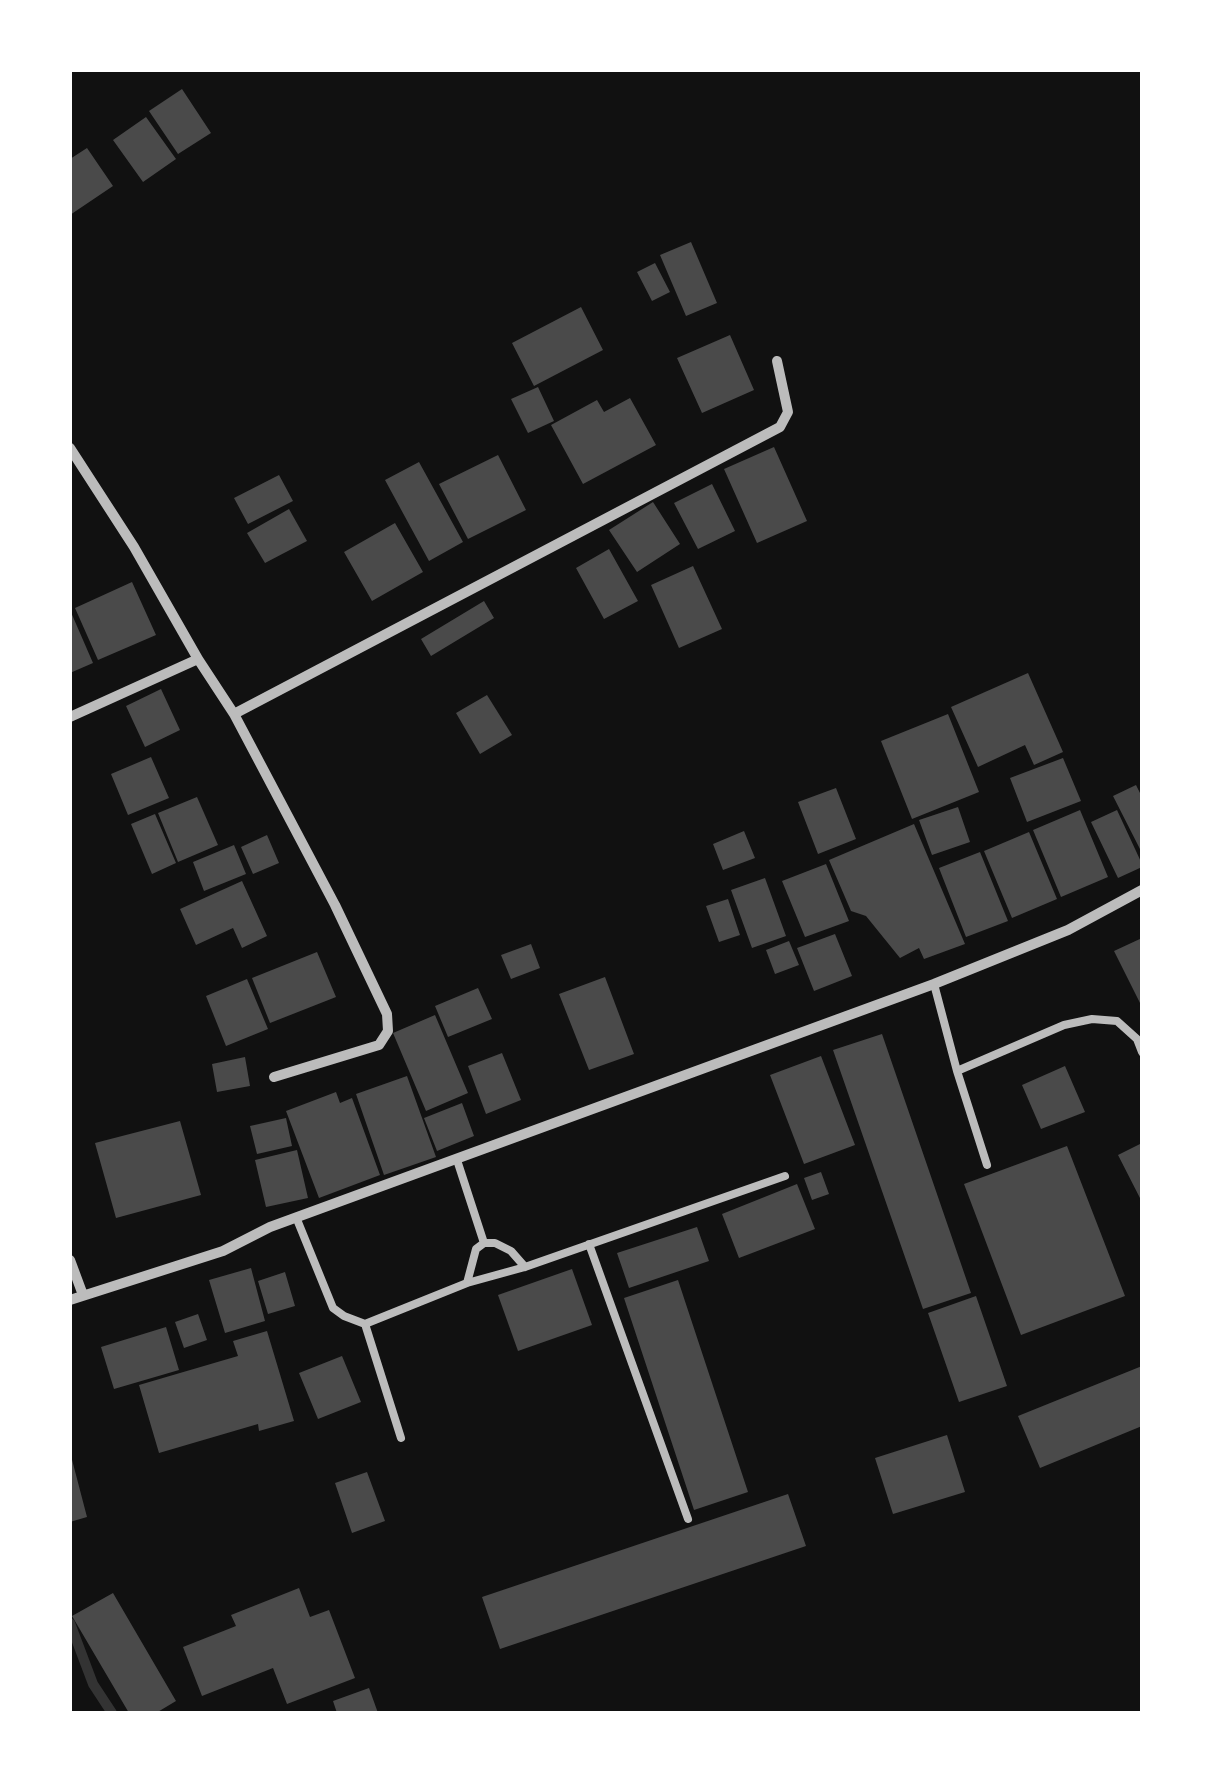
<!DOCTYPE html>
<html>
<head>
<meta charset="utf-8">
<style>
  body { margin:0 }
  #map { position:relative; width:1212px; height:1783px; overflow:hidden; background:#111; font-family:"IBM Plex Sans",sans-serif }
  canvas { display:block }
  .frame { position:absolute; inset:0; border:72px solid #fff; pointer-events:none }
</style>
</head>
<body>
<div id="map">
<canvas width="1212" height="1783"></canvas>
<div class="frame"></div>
</div>
<script>
const ctx = document.querySelector('canvas').getContext('2d');
ctx.lineJoin = 'round';
function toPath(rows) {
  const path = new Path2D();
  for (const r of rows) {
    path.moveTo(r[0], r[1]);
    for (let i = 2; i < r.length; i += 2) path.lineTo(r[i], r[i + 1]);
  }
  return path;
}
function strokePath(path, color, width, dash) {
  ctx.strokeStyle = color;
  ctx.lineWidth = width;
  ctx.lineCap = dash ? 'butt' : 'round';
  ctx.setLineDash(dash || []);
  ctx.stroke(path);
}
function fill(path, color) {
  ctx.fillStyle = color;
  ctx.fill(path, 'evenodd');
}
strokePath(toPath([
  [70,1623,93,1684,112,1713]
]), '#333', 10);
fill(toPath([
  [182,89,211,133,178,154,149,111],
  [146,117,176,159,143,182,113,140],
  [87,148,113,186,70,215,70,159],
  [691,242,717,303,686,316,660,255],
  [655,263,670,292,652,301,637,272],
  [581,307,603,350,534,386,512,343],
  [730,335,754,390,702,413,677,358],
  [538,387,554,421,528,433,511,399],
  [630,398,656,445,583,484,551,425,597,400,604,412],
  [774,447,807,521,757,543,724,469],
  [498,455,526,510,468,539,439,484],
  [419,462,463,542,429,561,385,480],
  [279,475,293,501,248,524,234,498],
  [712,484,735,531,698,549,674,503],
  [653,502,680,544,637,572,609,530],
  [289,509,307,541,265,563,247,533],
  [395,523,423,572,372,601,344,552],
  [609,549,638,601,604,619,576,568],
  [693,566,722,629,679,648,651,585],
  [132,582,156,635,98,660,75,608],
  [484,601,494,618,431,656,421,639],
  [70,610,93,663,70,673],
  [1028,673,1063,752,1034,765,1025,745,978,767,951,707],
  [161,689,180,730,145,747,126,706],
  [487,695,512,735,480,754,456,713],
  [948,714,979,792,912,819,881,741],
  [151,757,169,798,128,815,111,774],
  [1063,758,1081,801,1027,822,1010,778],
  [1136,785,1142,797,1142,853,1113,796],
  [836,788,856,839,818,854,798,802],
  [197,797,218,845,178,862,158,813],
  [958,807,970,842,932,855,919,820],
  [1080,810,1108,877,1061,897,1033,830],
  [1117,810,1142,864,1142,867,1118,878,1091,822],
  [155,814,176,863,152,874,131,824],
  [914,824,965,944,924,959,919,948,900,958,866,916,851,911,829,860],
  [744,831,755,858,723,870,713,844],
  [1029,832,1057,899,1012,918,984,851],
  [267,835,279,863,253,874,241,847],
  [234,845,246,874,204,891,193,862],
  [980,852,1008,921,966,937,939,868],
  [826,864,849,921,805,937,782,881],
  [765,878,786,936,752,948,731,890],
  [242,881,267,936,242,948,233,928,196,945,180,909],
  [728,899,740,935,719,942,706,906],
  [835,934,852,976,814,991,797,948],
  [1142,938,1142,1007,1114,951],
  [789,941,799,965,775,974,766,950],
  [531,944,540,968,511,979,501,955],
  [317,952,336,997,270,1023,252,978],
  [605,977,634,1054,589,1070,559,994],
  [247,979,268,1029,226,1046,206,996],
  [478,988,492,1019,448,1037,435,1006],
  [435,1015,468,1093,426,1111,393,1033],
  [882,1034,971,1293,923,1309,833,1050],
  [502,1053,521,1100,486,1114,468,1066],
  [821,1056,855,1145,804,1164,770,1075],
  [245,1057,250,1086,217,1092,212,1064],
  [1065,1066,1085,1112,1041,1129,1022,1085],
  [407,1076,436,1157,384,1175,356,1094],
  [336,1092,340,1103,352,1098,380,1175,319,1198,286,1111],
  [462,1103,474,1136,437,1151,424,1118],
  [286,1118,292,1146,257,1154,250,1126],
  [180,1121,201,1195,116,1218,95,1143],
  [1142,1143,1142,1202,1118,1155],
  [1067,1146,1125,1296,1021,1335,964,1184],
  [297,1150,308,1198,266,1207,255,1160],
  [821,1172,829,1194,812,1200,804,1178],
  [797,1184,815,1229,739,1258,722,1214],
  [697,1227,709,1261,629,1288,617,1253],
  [251,1268,265,1321,225,1333,209,1280],
  [572,1269,592,1325,518,1351,498,1295],
  [285,1272,295,1306,268,1314,258,1281],
  [678,1280,748,1492,694,1510,624,1298],
  [976,1296,1007,1386,959,1402,928,1313],
  [198,1314,207,1340,184,1348,175,1322],
  [166,1327,179,1370,114,1389,101,1347],
  [267,1331,294,1421,259,1431,258,1424,159,1453,139,1385,238,1356,233,1341],
  [342,1356,361,1402,318,1419,299,1373],
  [1142,1366,1142,1426,1040,1468,1018,1416],
  [947,1435,965,1492,893,1514,875,1458],
  [70,1452,87,1517,70,1522],
  [367,1472,385,1521,352,1533,335,1483],
  [788,1494,806,1546,500,1649,482,1597],
  [299,1588,310,1617,329,1610,355,1678,287,1704,273,1668,202,1696,183,1647,236,1626,231,1615],
  [113,1593,176,1701,156,1713,129,1713,72,1616],
  [369,1688,378,1713,337,1713,333,1701]
]), '#4a4a4a');
strokePath(toPath([
  [934,984,957,1071,987,1165],
  [957,1071,1064,1025,1092,1019,1117,1021,1137,1039,1142,1052],
  [457,1160,484,1243],
  [296,1217,333,1308,344,1316,365,1324,401,1438],
  [589,1244,688,1519],
  [467,1283,476,1249,484,1243,495,1243,511,1251,525,1267],
  [365,1324,467,1283,525,1267,785,1176]
]), '#bcbcbc', 8);
strokePath(toPath([
  [70,448,134,547,198,659,234,714,335,905,387,1014,388,1031,379,1045,274,1077],
  [234,714,780,427,788,412,777,361],
  [70,717,198,659],
  [70,1260,83,1295],
  [70,1300,223,1251,270,1227,934,984,1068,930,1142,890]
]), '#bcbcbc', 10);
</script>
</body>
</html>
